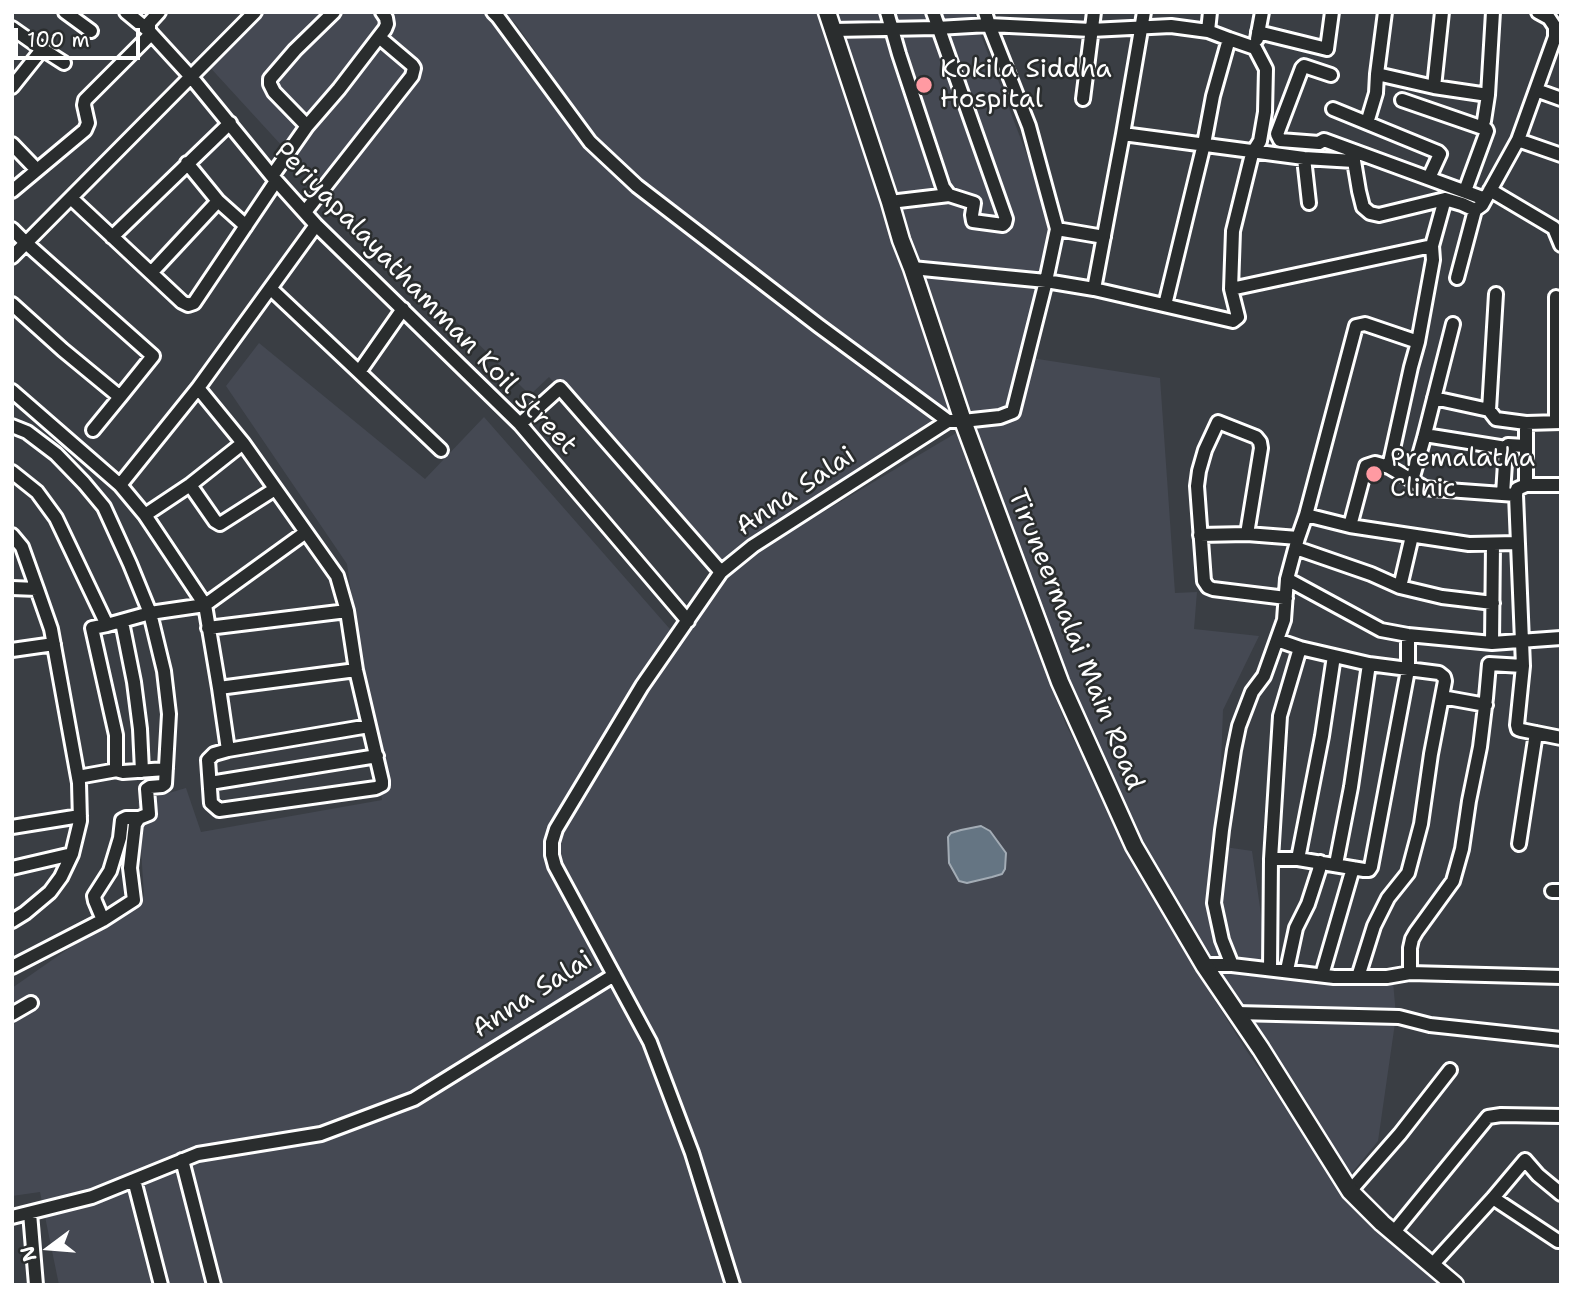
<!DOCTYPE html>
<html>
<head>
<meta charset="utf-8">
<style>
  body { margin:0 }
  #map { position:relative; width:1573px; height:1297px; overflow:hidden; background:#3a3e44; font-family:"Shantell Sans",sans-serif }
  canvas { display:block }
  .frame { position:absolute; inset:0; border:14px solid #fff; pointer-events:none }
  .north { position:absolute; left:14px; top:1213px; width:70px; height:70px; -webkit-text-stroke:5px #2a2d2e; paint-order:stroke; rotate:254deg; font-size:19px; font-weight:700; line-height:28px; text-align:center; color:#fff }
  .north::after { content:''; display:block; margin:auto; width:24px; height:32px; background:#fff; clip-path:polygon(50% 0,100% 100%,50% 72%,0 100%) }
  .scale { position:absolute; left:14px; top:28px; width:126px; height:32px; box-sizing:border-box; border:4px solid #fff; border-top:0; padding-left:9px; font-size:21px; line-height:24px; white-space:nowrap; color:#fff; -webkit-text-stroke:5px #2a2d2e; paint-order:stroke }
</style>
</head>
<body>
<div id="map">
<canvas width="1573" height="1297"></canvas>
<div class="frame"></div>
<div class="north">N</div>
<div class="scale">100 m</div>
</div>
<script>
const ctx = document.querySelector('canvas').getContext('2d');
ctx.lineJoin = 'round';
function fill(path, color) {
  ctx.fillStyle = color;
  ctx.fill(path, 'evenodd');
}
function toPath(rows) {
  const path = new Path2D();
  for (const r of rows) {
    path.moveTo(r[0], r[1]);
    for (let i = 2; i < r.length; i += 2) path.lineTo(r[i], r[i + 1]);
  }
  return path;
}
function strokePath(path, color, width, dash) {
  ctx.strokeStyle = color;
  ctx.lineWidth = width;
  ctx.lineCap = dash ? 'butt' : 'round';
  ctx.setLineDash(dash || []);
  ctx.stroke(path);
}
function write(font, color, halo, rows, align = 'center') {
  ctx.font = font + ' "Shantell Sans",sans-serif';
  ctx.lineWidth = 5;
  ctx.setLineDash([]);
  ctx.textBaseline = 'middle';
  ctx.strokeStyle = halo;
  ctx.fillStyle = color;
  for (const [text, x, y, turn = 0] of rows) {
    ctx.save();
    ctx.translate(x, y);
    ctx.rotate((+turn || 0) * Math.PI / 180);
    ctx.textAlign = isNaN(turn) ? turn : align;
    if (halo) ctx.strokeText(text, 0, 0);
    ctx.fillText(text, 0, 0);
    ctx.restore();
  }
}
fill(toPath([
  [259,12,482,12,496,24,608,171,938,421,754,538,719,563,549,377,530,395,316,183,206,63],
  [503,12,816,12,949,412,654,192,604,149,516,24],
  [832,12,974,12,980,33,1054,225,1025,357,1160,378,1175,593,1197,592,1194,629,1259,636,1223,710,1218,846,1252,851,1269,971,1393,981,1396,1016,1378,1141,1351,1174,1228,987,1140,841,1080,705,961,408],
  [259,343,425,479,484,417,676,636,729,574,751,555,956,433,1066,725,1182,948,1246,1050,1364,1219,1443,1285,59,1285,40,1192,12,1196,12,988,144,896,138,802,186,788,201,832,382,800,347,564,226,386]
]), '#454953');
const water = toPath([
  [981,826,990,831,1006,853,1005,869,1002,874,992,877,967,883,959,881,949,863,948,837,951,833,961,830,981,826]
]);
fill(water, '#657583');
strokePath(water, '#a3acb5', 2);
const minor = toPath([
  [65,12,91,31],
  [126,12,149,31,192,78,272,176,316,225,520,424,688,621],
  [493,12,498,17,590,142,637,186,819,326,948,421],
  [887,12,899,54,943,187,949,195,974,203,972,215,973,221,1003,225,1005,223,1006,219,933,12],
  [985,12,989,25,1029,126,1057,229,1104,237],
  [1385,12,1377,74,1434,87,1442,12],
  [12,28,39,47,40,52,12,87],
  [833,30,937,28,989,25,1091,30,1171,26,1208,31,1229,39,1255,48,1266,69,1265,112,1260,141,1252,154,1233,231,1231,289,1432,246],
  [1208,31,1210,12],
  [1258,32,1327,49,1332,12],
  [1257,39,1262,12],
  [39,47,64,63],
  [1331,75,1304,66,1302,68,1277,134,1280,140,1319,143,1324,140,1485,199],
  [1434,87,1488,95],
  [1536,90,1561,99],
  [1083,99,1094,12],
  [1402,100,1486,129,1487,131,1465,191],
  [1333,109,1438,152,1440,154,1429,178],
  [1484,121,1488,95,1493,12],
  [1367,123,1376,93,1377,74],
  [307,126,274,92,270,84,270,79,295,50,334,12],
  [1123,134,1304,158,1354,161,1359,191,1363,207,1370,213,1379,215,1445,199],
  [1518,140,1561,155],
  [12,144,37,170],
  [1304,158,1309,203],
  [187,163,218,201],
  [272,176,307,126,339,89,385,29,387,24,386,18,382,12],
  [1490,190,1554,228,1561,245],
  [12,191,85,130,88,123,84,105,85,100,147,38,149,34,149,23,159,12],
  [71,198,182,302,188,305,194,303,276,181],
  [890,202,949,195],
  [305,212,412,76,414,68,412,65,379,37],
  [12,229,26,243,153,356,120,397,63,350,12,304],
  [112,237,230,123],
  [12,257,255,12],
  [912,268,1046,281,1094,289,1233,321,1238,317,1231,289],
  [151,273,218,201,246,226],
  [1457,278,1475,210],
  [271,289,359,372,403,309],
  [1094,289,1123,134,1144,12],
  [1556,297,1556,422],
  [1165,305,1204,144,1213,96,1229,39],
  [359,372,441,450],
  [198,388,243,443,337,576,347,611,356,670,382,781,382,785,376,788,219,810,211,803,208,760,214,754,228,750,369,726],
  [12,391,120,485,145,515,205,605,219,688,228,750],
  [1434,398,1489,410,1496,419,1526,423,1561,422],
  [1489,410,1496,294],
  [520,424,560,388,721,572],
  [12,426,27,432,56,454,84,483,104,507,130,564,150,613,164,671,169,714,165,784,162,786,150,787,147,789,149,814,139,818,135,824,130,868,134,900,103,920,12,967],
  [93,430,120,397],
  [1425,435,1506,448,1508,445,1525,446],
  [1389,467,1425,488,1434,489,1516,495,1517,489,1526,485,1561,485],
  [12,472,37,492,56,518,107,625,150,613,205,605,306,532],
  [1412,480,1424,438,1453,324],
  [120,485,198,388,316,225],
  [190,485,215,521,220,524,275,489],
  [1526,485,1526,423],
  [1503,494,1506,448],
  [1516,495,1523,666,1517,725,1518,729,1521,730,1561,738],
  [145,515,190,485,243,443],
  [1306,515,1356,326,1365,324,1418,342],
  [1350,526,1469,544,1517,543],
  [1247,534,1261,448,1260,442,1256,437,1218,422,1205,450,1199,471,1197,486,1204,581,1208,587,1213,589,1286,598],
  [12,535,22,547,37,589],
  [1200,535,1247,534,1298,538],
  [1296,548,1371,574,1400,587,1442,597,1493,603],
  [1287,579,1381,630,1408,635,1492,643,1561,638],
  [1400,587,1412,536],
  [12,588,37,589,51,629,79,783,80,821,72,854,61,877,50,892,25,913,12,921],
  [122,622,134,682,140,729,142,771],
  [107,625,92,628,116,735,116,768,119,771,123,772,166,769],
  [208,628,347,611],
  [1277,640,1300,648,1369,664,1439,673,1444,677,1445,681,1431,754,1421,824,1408,873,1388,898,1374,926,1358,977],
  [1492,643,1493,544],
  [12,650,54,644],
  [219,688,356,670],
  [1442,697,1486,705],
  [78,777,117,770],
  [210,783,377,756],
  [12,827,80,816],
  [1519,844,1536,733],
  [1271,859,1298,859,1364,870,1369,870,1371,867,1408,670,1408,635],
  [1298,859,1322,736,1334,656],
  [1336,864,1351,787,1369,664],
  [12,868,72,854],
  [1552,891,1561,891],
  [103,920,95,901,94,896,110,871,120,838,122,820,126,818,139,818],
  [1204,965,1232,965,1334,977,1387,977,1410,973,1561,977],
  [1232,965,1222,940,1214,903,1222,830,1234,750,1239,726,1252,692,1264,676,1284,620,1287,579,1298,538,1306,515,1350,526,1366,466,1375,463,1389,467,1411,367,1418,342,1433,260,1432,246,1445,199,1462,204,1475,210,1482,205,1518,140,1555,37,1555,27,1549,18,1538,12],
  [1270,969,1271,859,1280,716,1300,648],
  [1287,970,1296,928,1308,904,1319,870,1320,862],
  [1410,973,1410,948,1412,939,1416,932,1453,881,1462,849,1469,801,1480,747,1486,698,1489,664,1523,666],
  [1322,975,1353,868],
  [1236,1013,1399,1017,1430,1025,1561,1039],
  [12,1014,31,1003],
  [182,1160,214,1285],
  [134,1180,161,1285],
  [1350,1191,1400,1134,1450,1070],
  [1493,1198,1558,1241],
  [30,1213,36,1285],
  [12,1217,92,1197,198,1154,321,1134,414,1099,614,975],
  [1394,1232,1488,1117,1501,1115,1561,1116],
  [1432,1265,1493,1198,1525,1160,1538,1175,1561,1194],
  [733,1285,692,1153,650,1042,555,866,552,855,552,842,556,829,642,686,721,572,753,546,948,421,963,421,1000,417,1013,412,1046,281,1057,229]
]);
const major = toPath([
  [827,12,890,202,901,240,912,268,963,421,1060,682,1134,846,1204,965,1261,1049,1350,1191,1382,1223,1455,1285]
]);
strokePath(minor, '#fff', 18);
strokePath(major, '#fff', 21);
strokePath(minor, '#2a2d2e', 12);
strokePath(major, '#2a2d2e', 16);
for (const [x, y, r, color] of [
  [924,85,9,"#ff9aa2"],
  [1374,474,9,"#ff9aa2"]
]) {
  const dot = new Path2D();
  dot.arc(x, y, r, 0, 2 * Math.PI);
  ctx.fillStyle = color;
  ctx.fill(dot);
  strokePath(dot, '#2a2d2e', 2.5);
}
write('26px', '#fff', '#2a2d2e', [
  ["Kokila Siddha",940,70],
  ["Hospital",940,100],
  ["Premalatha",1390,459],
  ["Clinic",1390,489]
], 'left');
write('26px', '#fff', '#2a2d2e', [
  ["Periyapalayathamman Koil Street",425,299,46],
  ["Anna Salai",796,492,-34],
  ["Tiruneermalai Main Road",1075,640,68],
  ["Anna Salai",533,995,-33]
]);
</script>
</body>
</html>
